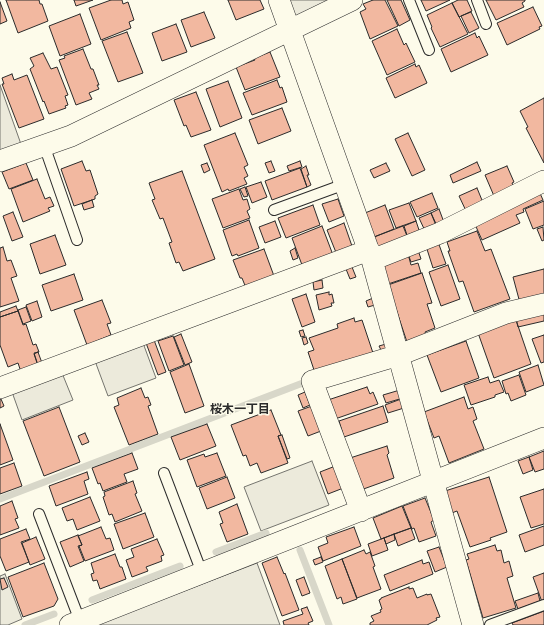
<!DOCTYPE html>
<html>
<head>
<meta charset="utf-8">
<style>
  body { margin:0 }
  canvas { display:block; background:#fdfbea }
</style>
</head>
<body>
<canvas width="544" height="625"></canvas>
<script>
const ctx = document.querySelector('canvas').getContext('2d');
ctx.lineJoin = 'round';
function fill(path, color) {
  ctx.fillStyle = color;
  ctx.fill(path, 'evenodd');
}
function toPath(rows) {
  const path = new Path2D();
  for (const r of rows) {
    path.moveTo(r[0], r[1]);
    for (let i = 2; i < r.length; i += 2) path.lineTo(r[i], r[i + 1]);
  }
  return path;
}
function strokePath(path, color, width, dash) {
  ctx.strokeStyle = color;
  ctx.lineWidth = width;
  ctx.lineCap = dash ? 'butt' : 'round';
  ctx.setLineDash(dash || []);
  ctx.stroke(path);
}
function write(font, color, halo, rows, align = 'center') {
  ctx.font = font + ' "Fira Sans Condensed","Noto Sans JP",sans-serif';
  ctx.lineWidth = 3;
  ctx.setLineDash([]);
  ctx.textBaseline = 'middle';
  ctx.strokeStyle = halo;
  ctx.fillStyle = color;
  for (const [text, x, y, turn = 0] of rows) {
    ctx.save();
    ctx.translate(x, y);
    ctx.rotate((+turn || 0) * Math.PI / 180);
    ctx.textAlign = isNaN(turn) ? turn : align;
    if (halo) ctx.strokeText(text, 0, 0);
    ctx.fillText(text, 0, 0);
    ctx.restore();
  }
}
const parking = toPath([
  [286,0,337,0,296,20,286,0],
  [0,85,22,147,0,155,0,85],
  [143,343,156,378,108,396,95,361,143,343],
  [62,373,73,400,22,420,12,392,62,373],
  [312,461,329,505,261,531,244,487,312,461],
  [257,563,280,625,95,625,257,563],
  [5,574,22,619,8,625,0,625,0,576,5,574]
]);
fill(parking, '#eceadb');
strokePath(parking, '#74746e', 1);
strokePath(toPath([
  [0,499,308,381],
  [300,550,329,625],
  [216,552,266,533],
  [92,600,180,566],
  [25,625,54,614]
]), '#d8d7c9', 7);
const building = toPath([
  [6,0,39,0,40,4,42,4,48,21,18,33,6,0],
  [74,0,93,0,76,6,74,0],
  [111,0,122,0,123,4,128,2,134,20,129,22,131,28,101,40,89,8,111,0],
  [228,0,260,0,264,9,236,20,228,0],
  [373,0,385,0,398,26,370,39,360,12,366,9,363,4,373,0],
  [387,0,401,0,410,20,399,26,387,0],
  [421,0,450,0,426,11,421,0],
  [458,0,467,0,472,11,459,17,452,3,458,0],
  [486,0,525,0,525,1,522,3,524,7,496,20,486,0],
  [0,2,7,21,0,24,0,2],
  [452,3,468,34,440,47,431,28,432,27,427,15,452,3],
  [533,7,542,26,539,27,540,29,507,45,497,23,533,7],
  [204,12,215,38,191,47,181,20,204,12],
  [471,12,479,28,469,33,461,16,471,12],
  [80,14,91,44,60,56,49,26,80,14],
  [176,24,187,52,162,61,152,33,176,24],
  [397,29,404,45,406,43,415,62,387,75,372,41,397,29],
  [127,32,143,73,118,82,102,41,127,32],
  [475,33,477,38,479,36,488,55,451,72,441,49,475,33],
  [83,49,91,69,93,69,99,85,97,85,99,89,89,93,92,99,76,105,59,60,65,58,64,56,83,49],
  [270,52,280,77,245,90,236,67,255,60,254,58,270,52],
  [43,53,51,69,57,67,68,95,65,96,68,105,65,106,66,108,49,114,44,101,43,102,30,69,34,66,30,58,43,53],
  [415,64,416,67,419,65,427,83,395,98,386,78,415,64],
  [12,74,14,80,27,75,44,119,19,128,2,84,4,84,2,78,12,74],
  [277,80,280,88,282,87,287,102,252,115,243,93,277,80],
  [228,81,242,118,220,127,206,89,228,81],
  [196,92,211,130,191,137,186,125,184,126,174,100,196,92],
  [544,98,544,163,526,128,528,127,520,111,544,98],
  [282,108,291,131,258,144,249,120,282,108],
  [235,133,248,165,244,167,248,176,244,178,247,184,229,191,228,189,222,192,204,145,235,133],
  [408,133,425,170,412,176,395,139,408,133],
  [82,161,86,171,90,170,98,194,95,196,95,199,74,206,61,169,82,161],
  [271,161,275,171,269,173,265,163,271,161],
  [300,161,302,167,289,171,287,166,300,161],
  [477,162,481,171,453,183,450,175,477,162],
  [26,163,33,180,9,189,2,172,26,163],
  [207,163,210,170,204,173,201,165,207,163],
  [386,163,390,171,374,178,370,170,386,163],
  [306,166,309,175,307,175,311,185,307,187,301,169,306,166],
  [507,166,514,182,512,183,514,188,494,196,485,175,507,166],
  [300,168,307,187,272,200,265,181,300,168],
  [182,171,215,259,183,271,179,262,176,263,169,243,172,242,163,218,160,219,152,200,155,199,149,183,182,171],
  [37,179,45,199,50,197,54,206,48,208,50,211,23,222,11,189,37,179],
  [261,182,267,197,252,203,246,187,261,182],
  [245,187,248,196,244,197,240,189,245,187],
  [477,188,484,205,467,213,459,196,477,188],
  [239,189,243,200,247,199,250,209,247,211,250,218,223,228,212,199,239,189],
  [539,191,543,200,523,209,524,212,516,215,520,223,482,240,473,220,539,191],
  [432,193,438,208,417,217,410,202,432,193],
  [338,199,344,216,329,222,322,204,338,199],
  [92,200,94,207,84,210,82,204,92,200],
  [544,201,544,225,533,229,525,209,544,201],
  [409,203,416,221,396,228,389,210,409,203],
  [313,205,320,225,286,238,278,218,313,205],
  [385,205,394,229,374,237,365,213,385,205],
  [439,209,445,225,438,228,431,213,439,209],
  [13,212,23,237,12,241,3,216,13,212],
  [431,213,437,228,426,233,419,218,431,213],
  [249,220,259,248,238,256,237,254,232,256,223,230,249,220],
  [275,221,281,237,265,243,259,227,275,221],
  [416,221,421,236,409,241,404,226,416,221],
  [344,223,353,249,337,255,327,230,344,223],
  [322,226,333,255,302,265,292,238,322,226],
  [403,226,409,241,380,252,374,237,403,226],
  [543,227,544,240,542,241,537,229,543,227],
  [477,231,485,251,491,249,510,299,474,312,463,281,459,282,448,251,450,251,447,242,477,231],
  [55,235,66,265,40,274,30,244,55,235],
  [437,239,446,264,433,268,425,243,437,239],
  [3,247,7,261,11,260,17,276,11,278,19,301,0,307,0,248,3,247],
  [417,247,421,259,411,262,407,251,417,247],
  [295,248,298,258,293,260,290,251,295,248],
  [264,249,274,276,246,288,242,278,240,278,233,260,264,249],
  [408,254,411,265,418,263,421,273,388,284,380,263,408,254],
  [448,265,460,299,441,306,429,272,448,265],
  [352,267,356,277,350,279,346,269,352,267],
  [544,269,544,297,520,303,513,277,544,269],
  [422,273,432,303,427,304,435,328,425,332,426,335,407,342,388,285,422,273],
  [74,274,83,300,51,311,42,285,74,274],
  [322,280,323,288,314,290,313,282,322,280],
  [329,292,329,295,332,294,334,303,331,303,332,306,319,310,316,295,329,292],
  [306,294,315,322,302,327,292,299,306,294],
  [373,298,375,305,368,307,366,301,373,298],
  [102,300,111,323,107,324,111,335,87,345,74,310,102,300],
  [37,301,42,317,32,321,26,305,37,301],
  [16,306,18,311,0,317,0,312,16,306],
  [26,307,31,321,23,324,18,310,26,307],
  [18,311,23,325,26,324,33,345,36,344,39,352,34,353,38,366,21,372,18,363,8,367,0,345,0,317,18,311],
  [544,314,544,321,518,327,515,315,544,314],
  [515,317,531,364,494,378,477,330,515,317],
  [354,318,355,322,362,320,373,353,315,373,308,352,314,350,309,338,338,328,337,324,354,318],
  [303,330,305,336,301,337,299,331,303,330],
  [181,334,192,362,185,365,174,337,181,334],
  [544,335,544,362,541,363,532,339,544,335],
  [173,336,184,365,169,371,158,341,173,336],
  [306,337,308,343,304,345,302,338,306,337],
  [154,340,166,372,158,375,146,343,154,340],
  [466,341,479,378,441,392,427,355,466,341],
  [386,344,388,350,382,352,379,346,386,344],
  [38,352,42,363,38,365,34,354,38,352],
  [189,364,204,406,185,413,170,372,189,364],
  [538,365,544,385,526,392,519,372,538,365],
  [519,375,526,395,511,401,508,393,506,394,502,381,519,375],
  [488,377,490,383,499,380,504,392,495,395,495,397,471,405,464,385,488,377],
  [367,387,370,394,373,392,378,404,335,419,328,400,367,387],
  [141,388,145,398,148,397,151,405,148,406,158,434,129,445,114,407,119,405,117,398,141,388],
  [400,390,403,398,386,403,383,395,400,390],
  [305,392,310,405,303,408,298,395,305,392],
  [464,397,468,409,473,407,477,419,473,421,484,449,449,463,439,436,434,438,424,412,464,397],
  [0,399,1,399,4,406,0,408,0,399],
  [401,399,404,408,388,413,385,405,401,399],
  [312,406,321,431,308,436,298,411,312,406],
  [383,406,388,422,344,437,339,421,383,406],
  [59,407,80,462,44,476,23,421,59,407],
  [271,410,281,435,278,436,288,463,261,473,257,463,250,466,246,455,243,456,231,425,271,410],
  [0,424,13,460,0,465,0,424],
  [207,424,216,446,180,460,171,437,207,424],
  [85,433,89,442,82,445,78,436,85,433],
  [282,435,290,458,287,459,278,436,282,435],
  [387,446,389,453,387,455,394,478,358,491,347,459,387,446],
  [544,451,544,469,535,472,529,457,544,451],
  [132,453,138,469,124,474,127,482,103,491,100,483,98,484,92,468,132,453],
  [217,453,226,476,197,487,187,460,204,454,205,457,217,453],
  [529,457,533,470,523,474,518,461,529,457],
  [14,463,22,486,0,494,0,468,14,463],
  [338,465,346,487,328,494,320,472,338,465],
  [87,472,89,479,84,481,88,494,56,506,49,486,87,472],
  [227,477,235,498,207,509,199,488,227,477],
  [489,477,507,532,490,538,491,540,470,547,457,511,449,514,445,491,489,477],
  [133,481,137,493,135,494,142,511,115,522,112,514,109,515,103,497,105,496,104,492,133,481],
  [544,489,544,524,531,528,520,497,544,489],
  [90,497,100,521,77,530,73,519,67,521,62,508,90,497],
  [425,498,434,520,431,522,436,536,419,542,414,528,412,529,403,506,425,498],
  [12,501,18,518,15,519,19,528,0,535,0,506,12,501],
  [237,504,248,534,227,542,220,524,223,523,219,512,237,504],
  [402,506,411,528,381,539,373,518,402,506],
  [145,513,154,537,123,549,114,524,145,513],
  [544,526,544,545,525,552,519,535,544,526],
  [101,527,106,539,110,538,114,550,85,561,79,546,82,545,78,536,101,527],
  [354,527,361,546,323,561,318,547,328,543,326,537,354,527],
  [411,528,415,539,398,546,394,534,411,528],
  [26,529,30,539,21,542,29,562,6,571,0,556,0,539,26,529],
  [394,534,395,540,386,544,384,538,394,534],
  [78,535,82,545,78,546,84,561,70,567,60,542,78,535],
  [36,537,45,559,30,565,22,543,36,537],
  [384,538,388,550,372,556,368,544,384,538],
  [157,539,164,555,161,556,162,561,146,567,148,571,132,577,126,560,134,557,131,549,157,539],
  [495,545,497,551,501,550,504,563,509,561,513,576,507,578,516,608,483,618,466,560,469,559,467,554,495,545],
  [439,547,447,567,435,572,427,551,439,547],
  [364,550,366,554,370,552,375,566,373,567,381,589,357,598,342,559,364,550],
  [115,554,120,567,122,567,126,579,100,589,97,580,93,581,91,574,94,573,91,563,115,554],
  [277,557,284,574,285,573,299,610,282,616,262,563,277,557],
  [321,557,323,562,315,565,313,560,321,557],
  [342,559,357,599,343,604,341,597,337,599,325,566,342,559],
  [422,560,423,564,429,562,433,574,390,591,384,575,422,560],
  [44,563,58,599,54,606,23,617,8,577,44,563],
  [544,573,544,602,542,602,533,577,544,573],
  [304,577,310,593,302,596,296,580,304,577],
  [4,578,8,587,2,590,0,579,4,578],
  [409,587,409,589,413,588,417,598,427,594,427,595,431,594,440,617,436,618,437,620,427,625,370,625,370,623,374,621,371,616,381,612,380,610,382,609,379,600,381,599,381,598,409,587],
  [538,593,540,601,518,609,515,601,538,593],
  [307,607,313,621,308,623,309,625,284,625,283,621,303,614,301,609,307,607],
  [544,611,544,625,513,625,512,623,544,611]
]);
fill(building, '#f2b8a0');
strokePath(building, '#2b2b2b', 1);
const lane = toPath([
  [409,0,429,50],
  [477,0,486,24],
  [44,145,77,240],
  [274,210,345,184],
  [164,473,202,573],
  [39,514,80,621],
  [490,625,544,605]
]);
const street = toPath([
  [279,0,372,260,473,625],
  [0,161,71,136,352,0],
  [372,260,440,233,544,181],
  [0,388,369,250],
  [361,511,312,381,399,355,506,313,544,304],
  [70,625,544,438]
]);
strokePath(lane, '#2b2b2b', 12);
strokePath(street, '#2b2b2b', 22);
strokePath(lane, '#fdfbea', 10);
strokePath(street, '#fdfbea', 21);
write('bold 12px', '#2b2b2b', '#fdfbea', [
  ["桜木一丁目",240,410]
]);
</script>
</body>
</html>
